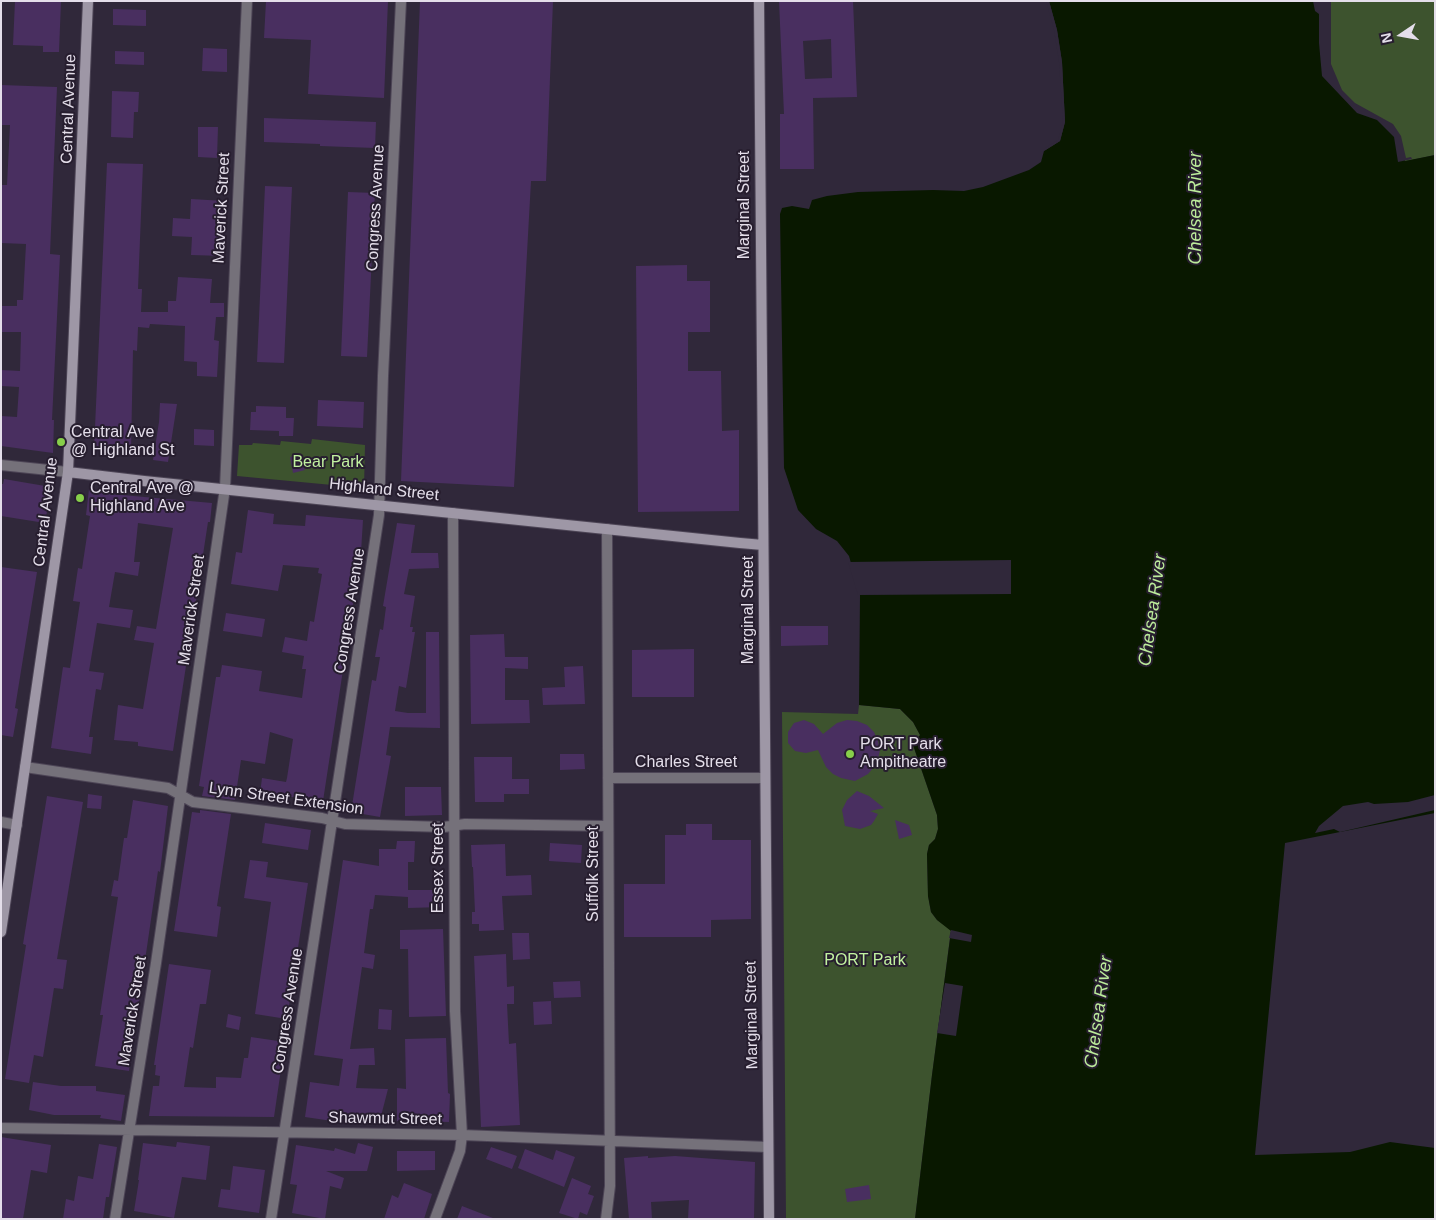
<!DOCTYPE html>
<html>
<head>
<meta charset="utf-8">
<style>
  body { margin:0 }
  #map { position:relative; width:1436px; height:1220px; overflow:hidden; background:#30283a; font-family:Helvetica,sans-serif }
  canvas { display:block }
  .frame { position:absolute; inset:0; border:2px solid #e4deea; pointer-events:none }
  .north { position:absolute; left:1376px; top:10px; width:50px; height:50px; -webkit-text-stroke:4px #271e2f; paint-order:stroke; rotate:258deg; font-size:14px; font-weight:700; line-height:20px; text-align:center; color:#e4deea }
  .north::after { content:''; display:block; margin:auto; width:18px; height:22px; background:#e4deea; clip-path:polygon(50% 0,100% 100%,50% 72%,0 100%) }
</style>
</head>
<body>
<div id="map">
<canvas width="1436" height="1220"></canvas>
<div class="frame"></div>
<div class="north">N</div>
</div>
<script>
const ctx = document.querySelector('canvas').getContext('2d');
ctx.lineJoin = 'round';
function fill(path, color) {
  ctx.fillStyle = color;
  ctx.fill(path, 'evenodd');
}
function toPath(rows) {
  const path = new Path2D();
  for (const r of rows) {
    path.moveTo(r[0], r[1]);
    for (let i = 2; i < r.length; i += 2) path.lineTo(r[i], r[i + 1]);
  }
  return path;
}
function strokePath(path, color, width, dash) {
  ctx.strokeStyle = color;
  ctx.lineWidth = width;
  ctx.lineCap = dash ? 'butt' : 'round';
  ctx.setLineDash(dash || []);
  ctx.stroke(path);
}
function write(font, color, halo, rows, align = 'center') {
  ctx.font = font + ' Helvetica,sans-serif';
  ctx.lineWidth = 4;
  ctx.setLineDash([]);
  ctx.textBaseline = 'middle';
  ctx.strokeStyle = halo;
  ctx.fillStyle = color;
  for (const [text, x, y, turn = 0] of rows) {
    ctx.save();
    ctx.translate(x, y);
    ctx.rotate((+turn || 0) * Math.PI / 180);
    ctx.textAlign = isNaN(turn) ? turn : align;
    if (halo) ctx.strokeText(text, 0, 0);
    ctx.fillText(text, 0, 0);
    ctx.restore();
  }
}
fill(toPath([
  [1313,1,1435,1,1435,155,1339,175],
  [312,439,365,445,364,488,237,476,239,445,252,445,253,443,280,445,281,441,311,444],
  [859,705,900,709,913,722,920,735,913,745,937,815,938,829,935,839,929,845,927,854,928,896,931,912,937,920,951,930,932,1075,915,1219,786,1219,782,712,858,714]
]), '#3d532e');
fill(toPath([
  [1049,1,1328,1,1328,65,1340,91,1353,105,1392,126,1405,161,1435,155,1435,813,1285,843,1255,1155,1350,1152,1390,1142,1435,1148,1435,1219,915,1219,932,1075,951,931,937,920,931,912,928,896,927,854,929,845,935,839,938,829,937,815,913,745,920,735,913,722,900,709,859,705,860,595,849,556,837,541,816,529,798,510,784,468,780,214,782,208,792,206,809,209,812,200,827,196,858,192,933,190,964,191,983,187,1029,170,1041,162,1044,151,1060,141,1065,122,1062,62,1057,30]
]), '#091800');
fill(toPath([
  [1046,1,1049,1,1057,30,1062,62,1065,122,1060,141,1044,151,1045,148,1058,140,1063,122,1059,62,1054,30],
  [1313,1,1331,1,1331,64,1342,90,1355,103,1393,124,1401,136,1406,158,1411,157,1412,159,1398,162,1394,137,1377,120,1357,113,1322,76,1319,43,1319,14,1315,11],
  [1011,560,1011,594,858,595,848,562],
  [1435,795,1435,810,1340,832,1334,829,1315,833,1319,826,1343,806,1368,802,1374,804,1408,802],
  [951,930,972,935,971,942,949,938],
  [945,983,963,986,956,1036,937,1033]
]), '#30283a');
fill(toPath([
  [15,1,61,1,59,52,43,52,43,46,13,45],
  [266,1,388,1,384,98,308,94,311,40,264,38],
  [420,1,553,1,546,181,531,181,514,487,401,481],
  [779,1,853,1,857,97,813,98,814,169,780,169,780,114,784,114],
  [831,39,832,78,805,79,803,41],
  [113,9,146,10,146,26,113,25],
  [203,48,227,49,227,72,202,71],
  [115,51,144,52,144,65,115,64],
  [1,85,57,87,50,254,60,255,52,420,54,420,53,453,1,446,1,416,17,417,19,387,1,386,1,370,20,371,21,332,1,332,1,306,17,306,17,300,23,300,26,244,1,243,1,185,7,185,10,125,1,125],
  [112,91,139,92,138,112,134,112,133,138,111,137],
  [264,118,376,122,375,148,320,146,320,144,264,142],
  [198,127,218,127,217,158,198,157],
  [107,163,143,164,138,289,142,289,141,312,168,312,168,301,176,301,178,277,212,279,210,303,224,303,224,317,216,317,214,340,219,341,217,377,197,376,197,362,184,361,185,326,150,324,149,328,138,327,137,351,133,350,131,451,94,449],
  [265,186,292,187,284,363,257,362],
  [348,192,375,193,367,357,341,356],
  [191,199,225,201,223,256,191,255,192,237,172,236,173,218,190,219],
  [687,265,687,281,710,281,710,332,688,332,688,371,721,371,722,431,739,430,739,511,638,512,636,266],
  [318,400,364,402,363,428,317,426],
  [160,403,177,404,168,462,153,460,159,422],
  [256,406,286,407,286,418,294,418,293,436,279,436,279,431,250,430,251,412,256,412],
  [194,429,214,430,214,446,194,445],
  [302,455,305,470,293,473,290,457],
  [4,479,51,487,45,523,1,516,1,484,3,484],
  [89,489,111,492,111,494,212,503,210,522,208,522,173,751,138,746,138,742,114,740,118,705,143,709,154,643,134,640,137,626,156,629,173,528,138,523,134,562,140,562,138,576,115,572,109,607,133,610,130,628,97,623,89,671,104,673,101,690,96,689,89,737,93,737,91,754,51,748,63,667,70,668,80,602,73,601,78,568,82,569,83,562,90,516,86,515],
  [248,510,274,514,273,524,305,526,306,515,363,520,361,552,323,801,260,793,262,778,286,782,287,778,293,739,270,732,265,764,241,760,235,800,202,796,204,787,199,786,216,677,220,677,222,665,262,671,259,691,302,698,306,669,302,669,304,656,282,652,285,637,307,641,310,621,314,622,322,574,318,573,319,568,283,565,278,591,231,584,236,552,242,553],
  [397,523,415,525,411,553,438,553,439,568,409,569,404,594,415,596,410,627,413,627,412,632,415,632,406,688,399,686,395,711,408,713,426,713,426,632,439,632,440,728,390,727,386,755,391,756,380,817,351,812,372,680,376,681,380,657,375,657,380,629,383,630,386,607,383,606],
  [1,567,37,572,15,708,18,709,13,737,1,735],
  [226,613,265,619,262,637,223,631],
  [781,626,828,626,828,645,781,646],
  [504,634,505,657,528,657,528,669,505,668,505,700,529,700,530,723,471,724,470,635],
  [694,649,694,697,632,697,632,650],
  [583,666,585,704,543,705,542,688,565,687,564,667],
  [804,720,814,724,823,734,837,723,847,720,857,721,867,725,874,732,878,741,880,750,878,759,874,767,868,774,855,781,841,778,833,774,826,767,818,750,806,753,795,751,788,743,788,732,794,723],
  [560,754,584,754,585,769,560,770],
  [474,757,512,757,512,779,529,779,529,794,504,794,504,802,475,802],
  [405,787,441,787,442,815,405,816],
  [857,791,869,796,884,808,870,811,878,814,874,821,871,825,860,829,845,826,842,810,847,800],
  [88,794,102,796,101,809,87,808],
  [47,796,83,802,57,959,67,960,63,989,54,988,43,1057,34,1055,29,1083,5,1079,26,945,23,944],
  [133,800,168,806,160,872,158,871,129,1071,95,1066,103,1015,100,1015,118,897,111,896,114,880,118,881,124,838,127,838],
  [200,810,231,814,217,906,221,907,217,937,174,931,192,812,200,813],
  [895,820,909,825,912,835,899,839],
  [265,823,311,830,308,850,262,843],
  [686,824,712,824,712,840,751,840,751,919,711,920,711,937,624,937,624,884,665,884,665,835,686,835],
  [397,841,415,841,414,862,408,862,408,890,442,890,443,907,408,908,408,897,375,895,373,909,370,909,364,953,375,955,373,969,362,967,350,1049,374,1048,375,1065,359,1065,356,1088,388,1089,380,1120,340,1119,339,1122,305,1117,310,1082,339,1086,343,1059,314,1055,343,860,379,866,379,849,396,849],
  [550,843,582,845,581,863,549,861],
  [505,844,506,876,531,875,532,895,502,896,504,930,479,931,479,924,472,924,472,912,475,912,473,867,472,867,471,845],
  [250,860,268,862,266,877,308,883,287,1019,255,1014,271,902,244,898],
  [443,929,446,1016,409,1017,408,949,400,949,400,930],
  [512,933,529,933,530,959,513,960],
  [506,954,507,987,514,986,514,1004,507,1004,509,1044,516,1043,520,1125,481,1127,474,956],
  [169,964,211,970,206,1004,200,1004,193,1048,190,1047,184,1087,216,1088,216,1077,241,1078,244,1058,248,1058,251,1037,285,1042,274,1117,149,1116,153,1086,159,1086,160,1076,155,1075,156,1065,154,1065],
  [580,981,581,997,554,998,553,982],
  [551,1001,552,1024,534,1025,533,1002],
  [379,1009,392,1010,391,1030,378,1029],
  [228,1014,241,1017,239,1030,226,1027],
  [446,1038,448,1093,450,1094,449,1122,397,1121,397,1088,406,1089,405,1039],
  [33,1082,61,1086,96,1086,96,1091,125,1095,121,1121,100,1118,101,1115,54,1115,29,1110],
  [1,1137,51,1145,47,1173,31,1170,23,1219,1,1219],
  [177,1142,210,1146,206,1180,182,1177,174,1218,134,1211,139,1180,138,1180,143,1143,176,1147],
  [358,1143,373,1147,367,1171,326,1171,344,1178,341,1189,330,1186,325,1219,292,1213,297,1185,290,1184,296,1145,334,1151,335,1148,355,1154],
  [99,1144,117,1147,109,1197,106,1197,103,1219,63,1219,66,1199,74,1201,78,1176,93,1179],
  [491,1147,517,1156,512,1169,486,1159],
  [525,1149,553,1160,556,1150,575,1157,564,1187,518,1168],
  [397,1151,435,1151,435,1170,397,1171],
  [648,1156,648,1158,675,1156,755,1162,754,1219,688,1219,689,1200,651,1202,652,1219,629,1219,624,1158],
  [233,1166,265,1170,259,1213,218,1207,221,1189,230,1190],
  [572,1178,591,1186,588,1194,594,1196,587,1215,580,1212,578,1219,559,1213],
  [404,1183,432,1194,424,1219,384,1219,392,1195,398,1198],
  [869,1185,871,1199,847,1202,845,1189],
  [462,1206,493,1218,493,1219,457,1219]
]), '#492f60');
const street = toPath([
  [1,465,68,472],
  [25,767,168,788,193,802,322,818,345,824,444,827,465,824,608,826],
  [608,778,764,778],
  [1,822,17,825],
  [1,1128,462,1135,768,1147],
  [115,1219,156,963,225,488,247,1],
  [271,1219,379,515,383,376,401,1],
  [435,1219,460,1151,462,1135,455,1011,453,513],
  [606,1219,610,1186,607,529]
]);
const secondary = toPath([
  [759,1,769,1219],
  [68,472,144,481,740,543,763,545],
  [1,932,68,472,88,1]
]);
strokePath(street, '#4d4556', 12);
strokePath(secondary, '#4d4556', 12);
strokePath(street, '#75717a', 10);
strokePath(secondary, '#9e97a6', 10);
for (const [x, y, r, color] of [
  [61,442,5,"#87cf4a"],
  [80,498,5,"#87cf4a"],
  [850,754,5,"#87cf4a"]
]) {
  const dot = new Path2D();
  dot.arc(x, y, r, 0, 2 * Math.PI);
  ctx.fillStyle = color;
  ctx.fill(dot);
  strokePath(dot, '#271e2f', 2);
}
write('16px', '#e4deea', '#271e2f', [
  ["Central Avenue",69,109,-88],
  ["Marginal Street",745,205,-90],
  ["Maverick Street",222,208,-87],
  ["Congress Avenue",376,208,-87],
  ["Highland Street",384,490,6],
  ["Central Avenue",46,512,-83],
  ["Maverick Street",192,610,-82],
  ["Marginal Street",749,610,-90],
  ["Congress Avenue",350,611,-81],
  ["Charles Street",686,763],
  ["Lynn Street Extension",286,799,8],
  ["Essex Street",439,868,-90],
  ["Suffolk Street",594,874,-90],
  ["Maverick Street",133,1011,-81],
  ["Congress Avenue",288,1011,-81],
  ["Marginal Street",752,1015,-91],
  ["Shawmut Street",385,1119,1]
]);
write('16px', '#e4deea', '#271e2f', [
  ["Central Ave",71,433],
  ["@ Highland St",71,451],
  ["Central Ave @",90,489],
  ["Highland Ave",90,507],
  ["PORT Park",860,745],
  ["Ampitheatre",860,763]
], 'left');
write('16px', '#c1f1a0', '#271e2f', [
  ["Bear Park",328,463],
  ["PORT Park",865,961]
]);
write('italic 18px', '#bcec9b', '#271e2f', [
  ["Chelsea River",1196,208,-90],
  ["Chelsea River",1153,610,-82],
  ["Chelsea River",1099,1012,-82]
]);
</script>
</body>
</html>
